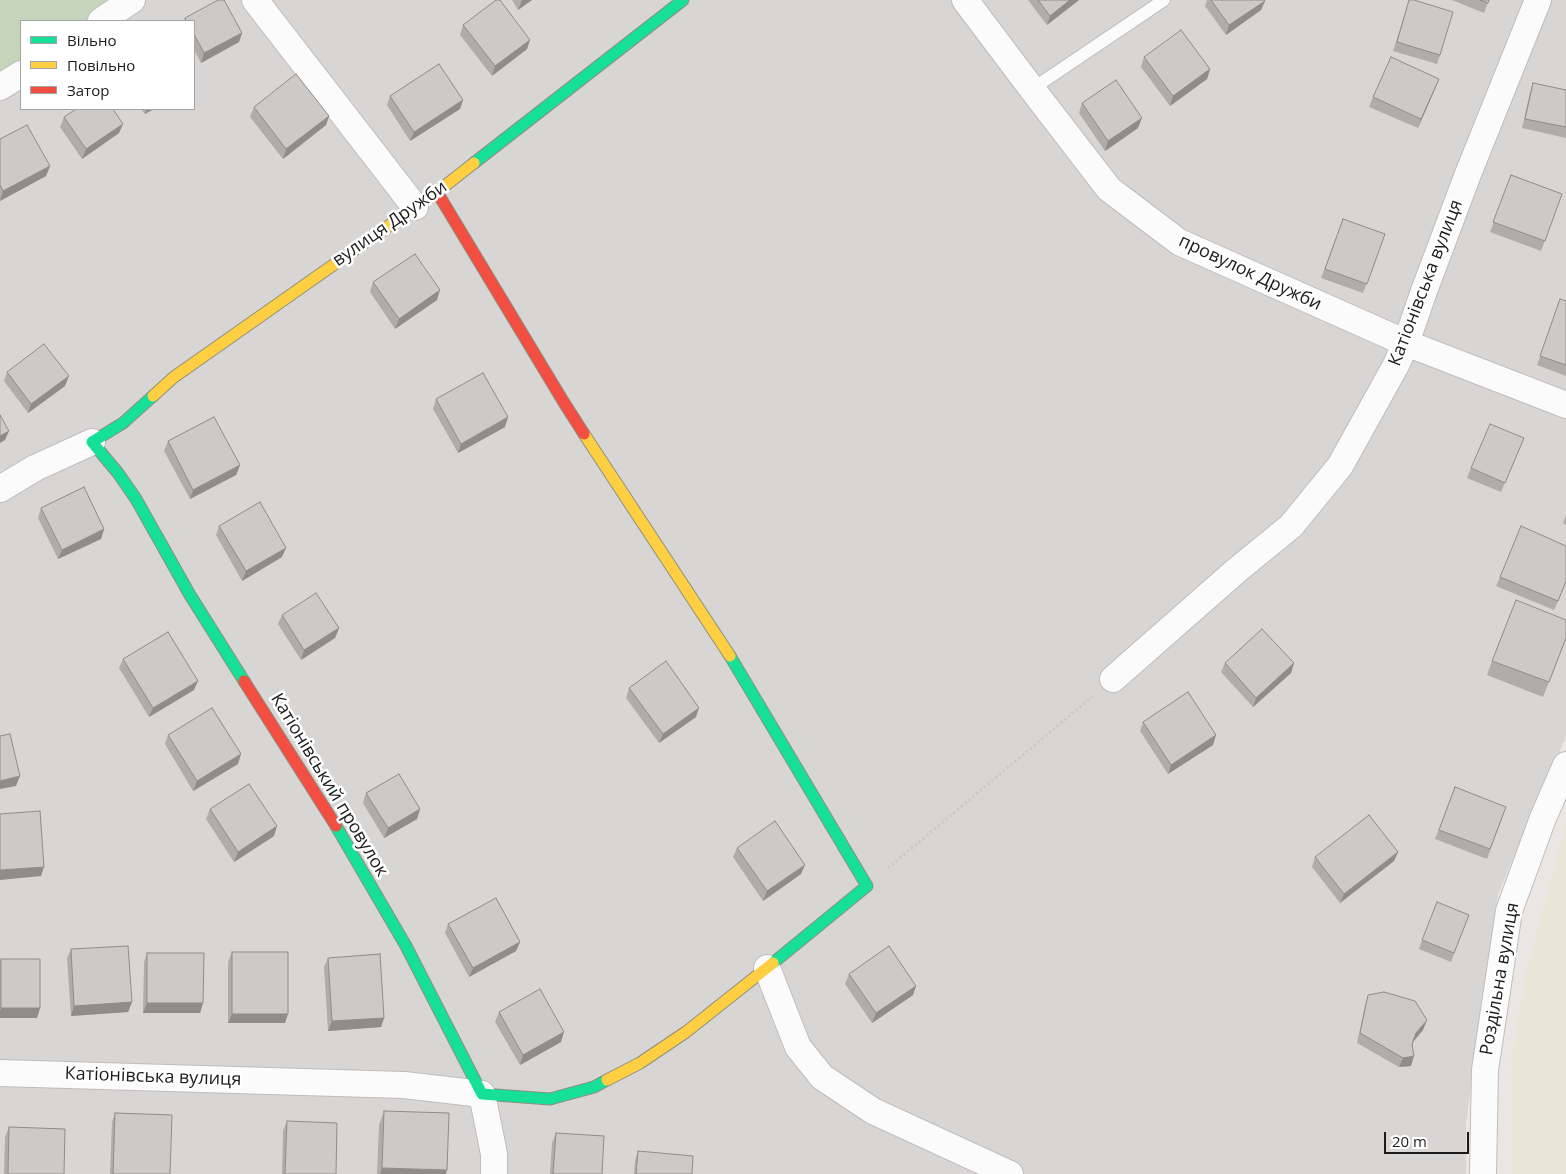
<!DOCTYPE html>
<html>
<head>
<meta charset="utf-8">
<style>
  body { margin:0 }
  #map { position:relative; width:1566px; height:1174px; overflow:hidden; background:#e9e6e3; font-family:"Open Sans",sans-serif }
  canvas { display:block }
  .legend { position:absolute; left:20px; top:20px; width:175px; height:90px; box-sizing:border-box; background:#fff; border:1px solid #a4a4a4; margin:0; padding:6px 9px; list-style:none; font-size:15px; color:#1b1b1b }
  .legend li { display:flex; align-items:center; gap:10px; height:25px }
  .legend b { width:25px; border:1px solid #a4a4a4 }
  .scale { position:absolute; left:1384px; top:1132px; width:85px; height:22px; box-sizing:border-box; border:2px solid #1b1b1b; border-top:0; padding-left:6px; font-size:15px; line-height:18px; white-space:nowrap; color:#1b1b1b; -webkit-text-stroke:4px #fff; paint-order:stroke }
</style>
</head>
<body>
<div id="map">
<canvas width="1566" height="1174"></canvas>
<ul class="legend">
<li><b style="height:6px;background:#16e098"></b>Вільно</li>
<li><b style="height:6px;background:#ffcf43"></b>Повільно</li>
<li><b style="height:6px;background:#f24e42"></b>Затор</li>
</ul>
<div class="scale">20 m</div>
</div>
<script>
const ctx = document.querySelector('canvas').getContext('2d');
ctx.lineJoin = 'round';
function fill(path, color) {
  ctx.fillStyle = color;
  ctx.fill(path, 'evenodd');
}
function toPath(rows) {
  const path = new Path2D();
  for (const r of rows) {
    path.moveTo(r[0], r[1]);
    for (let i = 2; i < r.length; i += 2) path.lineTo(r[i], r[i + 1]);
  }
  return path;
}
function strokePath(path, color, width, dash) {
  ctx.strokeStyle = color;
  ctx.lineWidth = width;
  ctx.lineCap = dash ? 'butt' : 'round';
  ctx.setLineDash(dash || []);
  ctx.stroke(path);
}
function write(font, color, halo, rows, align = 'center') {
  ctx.font = font + ' "Open Sans",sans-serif';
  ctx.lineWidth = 5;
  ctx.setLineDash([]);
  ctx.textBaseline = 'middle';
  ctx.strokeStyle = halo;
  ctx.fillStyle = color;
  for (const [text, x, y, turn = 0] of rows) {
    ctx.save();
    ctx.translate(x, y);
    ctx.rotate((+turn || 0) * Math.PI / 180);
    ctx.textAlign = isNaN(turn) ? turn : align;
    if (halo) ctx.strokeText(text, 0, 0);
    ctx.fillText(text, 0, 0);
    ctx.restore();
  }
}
fill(toPath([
  [132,0,1566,0,1566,736,1498,894,1466,1123,1466,1174,0,1174,0,87,21,74,21,109,194,109,194,21,101,21]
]), '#d8d6d5');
fill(toPath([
  [1566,824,1566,1174,1513,1174,1511,1059,1526,973]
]), '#e8e7d7');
fill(toPath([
  [0,0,132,0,101,21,21,21,21,74,0,87]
]), '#c6d4bb');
const lane = toPath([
  [1032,89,1164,0]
]);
const street = toPath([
  [255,0,415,207],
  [965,0,1032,89,1109,189,1179,242,1406,343,1566,405],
  [101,21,132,0],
  [0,87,21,74],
  [0,489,35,468,92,442],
  [1113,679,1237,570,1291,526,1340,466,1396,365,1406,343,1424,291,1468,174,1538,0],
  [767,968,798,1047,822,1077,873,1111,1010,1174],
  [0,1073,404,1085,482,1094,494,1154,494,1174],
  [1483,1174,1485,1070,1509,911,1543,818,1566,765]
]);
const fast = toPath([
  [474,163,683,0],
  [153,396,123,423,92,442,118,473,136,499,190,595,244,681],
  [730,656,867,886,773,963],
  [336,826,406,946,482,1094,550,1099,594,1087,607,1080]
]);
const slow = toPath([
  [153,396,174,377,437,192,474,163],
  [584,434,730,656],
  [607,1080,640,1063,686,1032,773,963]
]);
const jam = toPath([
  [437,192,563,401,584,434],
  [244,681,336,826]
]);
strokePath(lane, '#bfbdbc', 14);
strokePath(street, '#bfbdbc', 28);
strokePath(fast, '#908f7e', 13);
strokePath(slow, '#908f7e', 13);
strokePath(jam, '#908f7e', 13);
strokePath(toPath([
  [888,868,1092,697]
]), '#d3c6c5', 3, [2.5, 2.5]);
strokePath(lane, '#fcfbfb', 12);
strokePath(street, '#fcfbfb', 26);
strokePath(fast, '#16e098', 11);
strokePath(slow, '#ffcf43', 11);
strokePath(jam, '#f24e42', 11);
fill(toPath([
  [512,0,532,0,518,10],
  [1028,0,1079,0,1047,25],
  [1207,0,1264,0,1261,10,1226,35,1205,6],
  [1409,0,1440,55,1437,64,1393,51],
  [1452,0,1489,0,1484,13],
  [185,18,242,33,239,42,201,63,194,50,194,21,184,21],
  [463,25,530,40,527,49,492,76,460,35],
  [1144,57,1210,69,1207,79,1170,106,1141,67],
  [1533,83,1566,90,1566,138,1522,128,1530,92],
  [1435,89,1418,128,1369,107,1373,97],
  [390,96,463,100,460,109,410,141,387,105],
  [1082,103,1138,128,1105,151,1079,113],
  [254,107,329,116,326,125,283,159,250,117],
  [141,109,154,109,145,114],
  [64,117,119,133,82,159,60,127],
  [0,139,50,166,46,176,0,201],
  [1511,175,1562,194,1541,251,1490,232],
  [1343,219,1385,234,1363,293,1321,278],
  [373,282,437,300,395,329,370,292],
  [1560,299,1566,301,1566,376,1537,365],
  [7,372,65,386,28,413,4,381],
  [436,399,505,427,458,453,433,409],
  [1524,438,1501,492,1467,478,1471,468],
  [168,441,240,465,236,475,190,499,164,451],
  [41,508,104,529,101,539,58,559,38,518],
  [1566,515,1566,525,1563,523],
  [219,526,282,557,242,581,216,535],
  [1566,546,1566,583,1554,610,1496,586,1500,577],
  [282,615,339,628,335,638,301,660,278,624],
  [1566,639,1543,697,1487,675,1492,661],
  [123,659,194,690,149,717,119,668],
  [1225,663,1294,663,1291,673,1253,707,1221,672],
  [629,688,696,717,659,743,626,698],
  [1143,722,1213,745,1168,774,1140,731],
  [168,735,238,764,193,791,165,744],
  [1455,787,1506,807,1487,859,1435,839],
  [366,793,420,809,417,819,384,838,363,803],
  [210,809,274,836,234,862,206,819],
  [737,848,801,874,763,901,733,857],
  [1398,852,1394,861,1340,903,1312,867,1315,857],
  [1469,915,1451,962,1419,949,1422,940],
  [448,924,520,942,516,951,469,977,445,933],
  [71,949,132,1002,128,1012,71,1016,67,958],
  [232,952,285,1023,228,1023,228,962],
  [147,953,203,1003,200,1013,143,1013,144,962],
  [328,958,384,1018,381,1027,328,1031,324,967],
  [1,959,40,1008,37,1018,0,1018,0,961],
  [849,974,916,986,913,995,872,1023,845,984],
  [1368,995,1423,1030,1413,1042,1411,1066,1399,1067,1357,1043,1365,1005],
  [499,1012,561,1042,520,1065,495,1022],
  [384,1111,446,1174,377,1174,379,1125],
  [115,1113,170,1174,110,1174,112,1122],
  [287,1121,336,1174,282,1174,283,1131],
  [9,1127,64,1174,4,1174,5,1137],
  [556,1133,602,1174,550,1174,552,1143],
  [638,1151,692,1174,634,1174,635,1160]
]), '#afadaa');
fill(toPath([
  [522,0,532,0,518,10],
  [1070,0,1079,0,1047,25,1050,16],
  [1265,1,1261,10,1226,35,1229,25],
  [242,33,239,42,201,63,204,53],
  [530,40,527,49,492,76,495,66],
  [1210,69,1207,79,1170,106,1173,96],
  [1439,79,1435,89,1418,128,1421,119],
  [463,100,460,109,410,141,414,132],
  [147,109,154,109,145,114],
  [329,116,326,125,283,159,286,149],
  [1142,118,1138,128,1105,151,1108,141],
  [123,124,119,133,82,159,86,149],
  [50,166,46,176,0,201,3,191],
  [440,290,437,300,395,329,399,319],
  [69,376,65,386,28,413,31,404],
  [508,417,505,427,458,453,461,444],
  [9,431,5,440,0,443,0,436],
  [240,465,236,475,190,499,193,490],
  [104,529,101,539,58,559,62,550],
  [286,548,282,557,242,581,246,571],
  [339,628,335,638,301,660,304,650],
  [1294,663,1291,673,1253,707,1256,698],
  [198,681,194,690,149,717,153,708],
  [699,708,696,717,659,743,663,734],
  [1216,735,1213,745,1168,774,1171,765],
  [241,754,238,764,193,791,197,781],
  [20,776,16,786,0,789,0,781],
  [420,809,417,819,384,838,388,828],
  [277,826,274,836,234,862,238,852],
  [1398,852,1394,861,1340,903,1344,894],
  [805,865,801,874,763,901,767,891],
  [44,867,41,876,0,880,0,870],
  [520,942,516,951,469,977,473,968],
  [916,986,913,995,872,1023,876,1013],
  [132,1002,128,1012,71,1016,74,1006],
  [147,1003,203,1003,200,1013,143,1013],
  [1,1008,40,1008,37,1018,0,1018,0,1011],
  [232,1014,288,1014,285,1023,228,1023],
  [384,1018,381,1027,328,1031,332,1021],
  [1427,1020,1423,1030,1412,1043,1416,1033],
  [564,1032,561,1042,520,1065,523,1055],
  [1414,1056,1411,1066,1399,1067,1403,1058],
  [382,1168,447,1170,446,1174,380,1174]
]), '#8f8d8b');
const building = toPath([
  [218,0,224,0,242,33,204,53,194,34,194,21,186,21,185,18,218,0],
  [496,0,500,0,530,40,495,66,463,25,496,0],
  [1038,0,1070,0,1050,16,1038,0],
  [1211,0,1264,0,1265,1,1229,25,1211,0],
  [1409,0,1414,0,1453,12,1440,55,1397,42,1409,0],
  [1480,0,1489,0,1488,3,1480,0],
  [1181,30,1210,69,1173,96,1144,57,1181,30],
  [1391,57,1439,79,1421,119,1373,97,1391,57],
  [439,64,463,100,414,132,390,96,439,64],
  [296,74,329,116,286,149,254,107,296,74],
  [1116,80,1142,118,1108,141,1082,103,1116,80],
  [1533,83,1566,90,1566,127,1525,119,1533,83],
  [76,109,113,109,123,124,86,149,64,117,76,109],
  [27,125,50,166,3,191,0,185,0,139,27,125],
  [1511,175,1562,194,1545,241,1493,222,1511,175],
  [1343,219,1385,234,1367,284,1325,269,1343,219],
  [415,254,440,290,399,319,373,282,415,254],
  [1560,299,1566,301,1566,365,1540,356,1560,299],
  [44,344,69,376,31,404,7,372,44,344],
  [483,373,508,417,461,444,436,399,483,373],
  [0,415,9,431,0,436,0,415],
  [214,417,240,465,193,490,168,441,214,417],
  [1490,424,1524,438,1505,483,1471,468,1490,424],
  [84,487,104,529,62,550,41,508,84,487],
  [260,502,286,548,246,571,219,526,260,502],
  [1521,526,1566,546,1566,581,1558,601,1500,577,1521,526],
  [316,593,339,628,304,650,282,615,316,593],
  [1516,600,1566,620,1566,638,1549,682,1492,661,1516,600],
  [1262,629,1294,663,1256,698,1225,663,1262,629],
  [168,632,198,681,153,708,123,659,168,632],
  [666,661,699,708,663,734,629,688,666,661],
  [1188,692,1216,735,1171,765,1143,722,1188,692],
  [212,708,241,754,197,781,168,735,212,708],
  [10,734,20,776,0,781,0,736,10,734],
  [399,774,420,809,388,828,366,793,399,774],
  [249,784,277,826,238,852,210,809,249,784],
  [1455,787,1506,807,1490,849,1439,830,1455,787],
  [40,811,44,867,0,870,0,814,40,811],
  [1369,815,1398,852,1344,894,1315,857,1369,815],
  [775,821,805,865,767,891,737,848,775,821],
  [496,898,520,942,473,968,448,924,496,898],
  [1437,902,1469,915,1454,953,1422,940,1437,902],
  [128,946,132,1002,74,1006,71,949,128,946],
  [889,946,916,986,876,1013,849,974,889,946],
  [232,952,288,952,288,1014,232,1014,232,952],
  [147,953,204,953,203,1003,147,1003,147,953],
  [380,954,384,1018,332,1021,328,958,380,954],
  [1,959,40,959,40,1008,1,1008,1,959],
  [540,989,564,1032,523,1055,499,1012,540,989],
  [1384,992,1415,1001,1427,1020,1416,1033,1412,1044,1414,1056,1403,1058,1360,1033,1368,995,1384,992],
  [384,1111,449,1113,447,1170,382,1168,384,1111],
  [115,1113,172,1115,170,1174,113,1174,115,1113],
  [287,1121,337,1123,336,1174,285,1174,287,1121],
  [9,1127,65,1129,64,1174,8,1174,9,1127],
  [556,1133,604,1136,602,1174,553,1174,556,1133],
  [638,1151,693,1156,692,1174,636,1174,638,1151]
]);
fill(building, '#ccc9c6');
strokePath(building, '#8f8d8b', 1);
write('18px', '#1b1b1b', '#fff', [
  ["вулиця Дружби",390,224,-35],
  ["провулок Дружби",1250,273,25],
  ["Катіонівська вулиця",1426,283,-69],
  ["Катіонівський провулок",329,785,59],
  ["Роздільна вулиця",1500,979,-80],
  ["Катіонівська вулиця",153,1077,2]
]);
</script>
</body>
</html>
